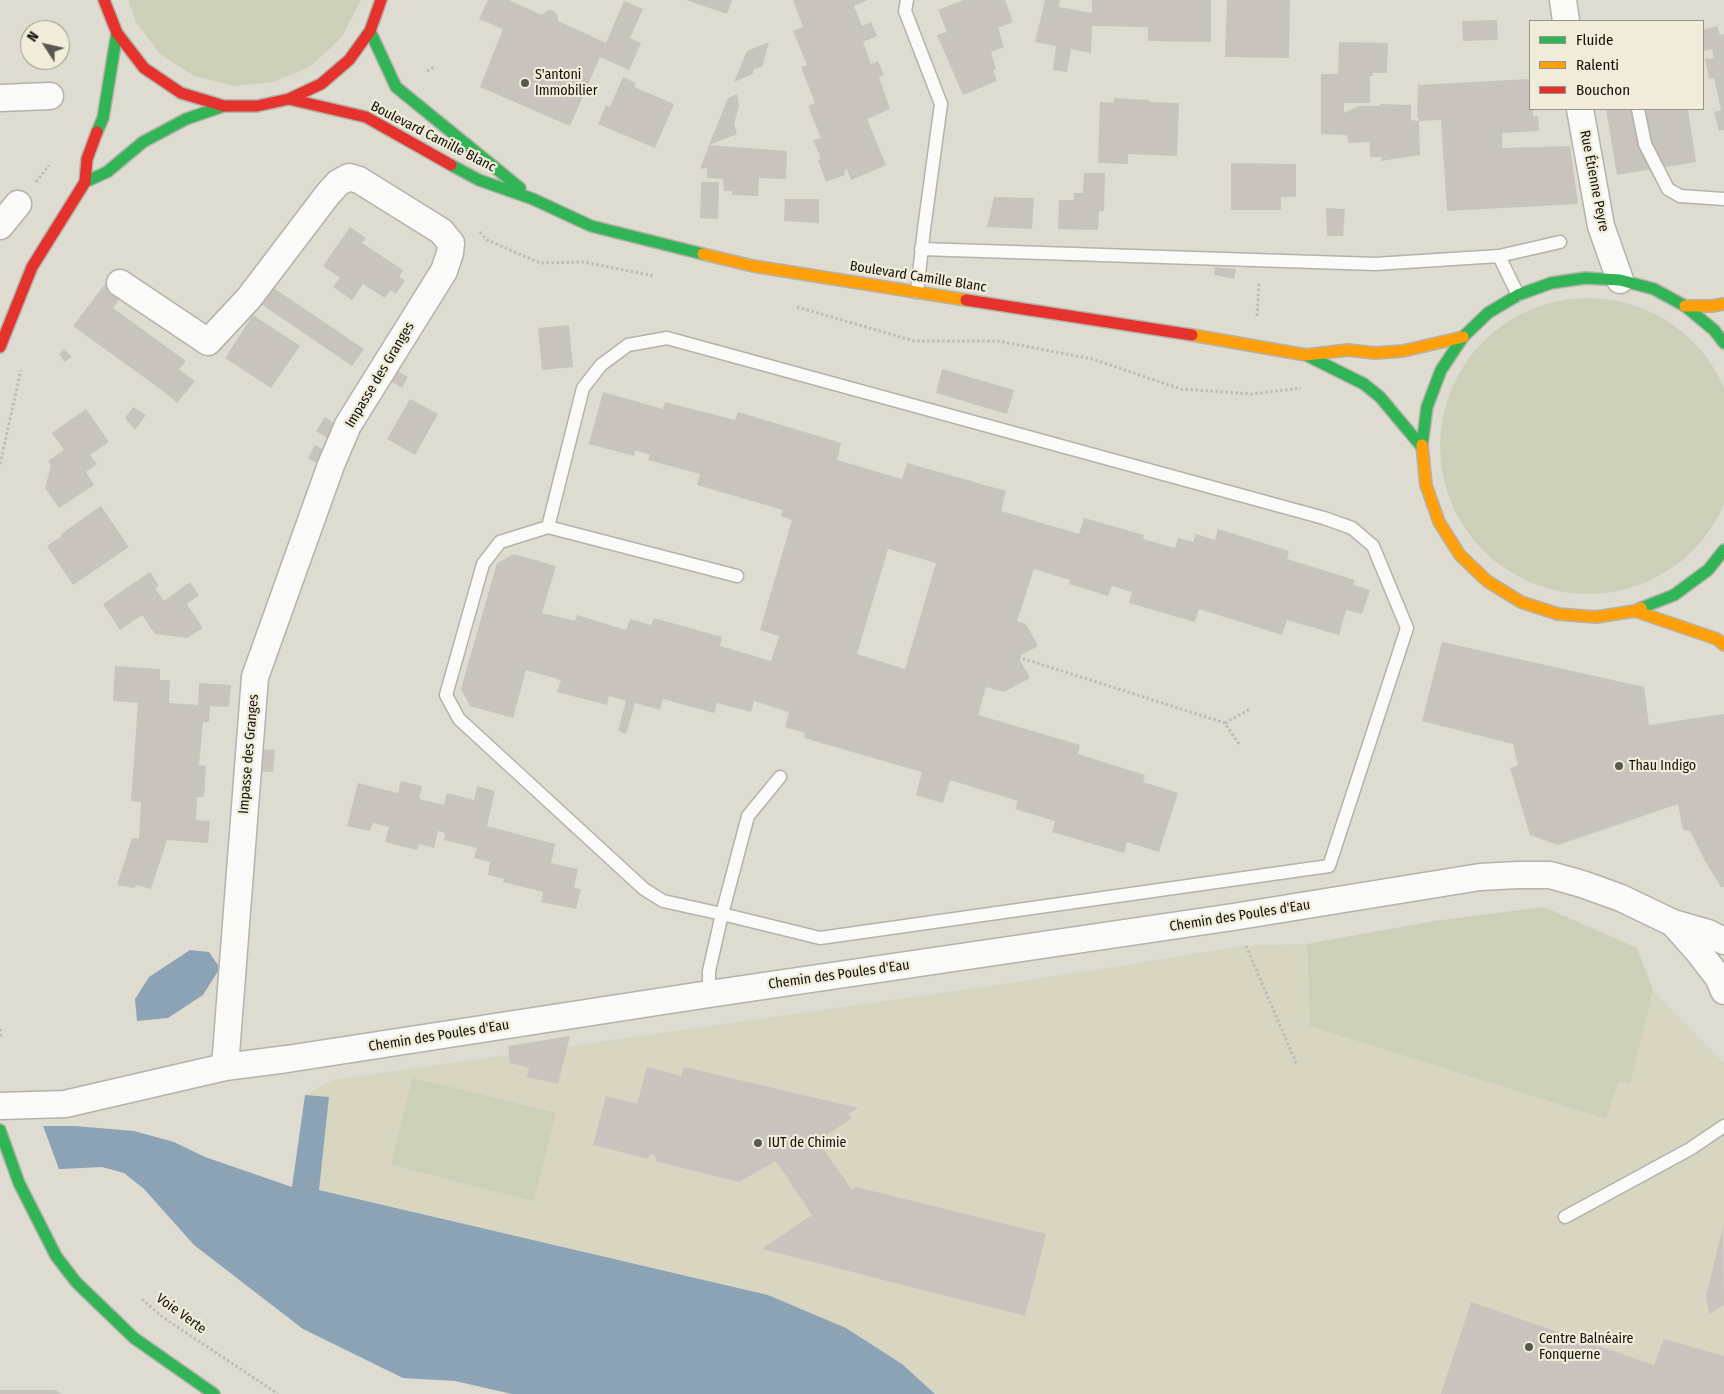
<!DOCTYPE html>
<html>
<head>
<meta charset="utf-8">
<style>
  body { margin:0 }
  #map { position:relative; width:1724px; height:1394px; overflow:hidden; background:#dedcd1; font-family:"Fira Sans Condensed",sans-serif }
  canvas { display:block }
  .legend { position:absolute; left:1529px; top:20px; width:175px; height:90px; box-sizing:border-box; background:#f1ecd9; border:1px solid #989486; margin:0; padding:6px 9px; list-style:none; font-size:15px; color:#12110a }
  .legend li { display:flex; align-items:center; gap:10px; height:25px }
  .legend b { width:25px; border:1px solid #989486 }
  .north { position:absolute; left:20px; top:20px; width:50px; height:50px; box-sizing:border-box; background:#f1ecd9; border:1px solid #989486; border-radius:50%; rotate:305deg; font-size:14px; font-weight:700; line-height:20px; text-align:center; color:#12110a }
  .north::after { content:''; display:block; margin:auto; width:18px; height:22px; background:#595850; clip-path:polygon(50% 0,100% 100%,50% 72%,0 100%) }
</style>
</head>
<body>
<div id="map">
<canvas width="1724" height="1394"></canvas>
<ul class="legend">
<li><b style="height:6px;background:#30b455"></b>Fluide</li>
<li><b style="height:6px;background:#ff9f0a"></b>Ralenti</li>
<li><b style="height:6px;background:#e5322d"></b>Bouchon</li>
</ul>
<div class="north">N</div>
</div>
<script>
const ctx = document.querySelector('canvas').getContext('2d');
ctx.lineJoin = 'round';
function fill(path, color) {
  ctx.fillStyle = color;
  ctx.fill(path, 'evenodd');
}
function toPath(rows) {
  const path = new Path2D();
  for (const r of rows) {
    if (r.length === 3) {
      path.moveTo(r[0] + r[2], r[1]);
      path.arc(r[0], r[1], r[2], 0, 2 * Math.PI);
      continue;
    }
    path.moveTo(r[0], r[1]);
    for (let i = 2; i < r.length; i += 2) path.lineTo(r[i], r[i + 1]);
  }
  return path;
}
function strokePath(path, color, width, dash) {
  ctx.strokeStyle = color;
  ctx.lineWidth = width;
  ctx.lineCap = dash ? 'butt' : 'round';
  ctx.setLineDash(dash || []);
  ctx.stroke(path);
}
function write(font, color, halo, rows, align = 'center') {
  ctx.font = font + ' "Fira Sans Condensed",sans-serif';
  ctx.lineWidth = 4.5;
  ctx.setLineDash([]);
  ctx.textBaseline = 'middle';
  ctx.strokeStyle = halo;
  ctx.fillStyle = color;
  for (const [text, x, y, turn = 0] of rows) {
    ctx.save();
    ctx.translate(x, y);
    ctx.rotate((+turn || 0) * Math.PI / 180);
    ctx.textAlign = isNaN(turn) ? turn : align;
    if (halo) ctx.strokeText(text, 0, 0);
    ctx.fillText(text, 0, 0);
    ctx.restore();
  }
}
fill(toPath([
  [1307,944,1310,1026,1628,1083,1653,990,1724,1063,1724,1394,935,1394,902,1364,846,1328,768,1295,319,1190,329,1097,305,1095,333,1080,1017,982,1243,946]
]), '#d8d5c1');
fill(toPath([
  [128,0,361,0,341,38,311,66,274,82,233,86,194,76,160,54,136,22],
  [1588,446,148],
  [1544,907,1637,948,1653,990,1631,1081,1629,1083,1618,1082,1606,1119,1310,1026,1307,944,1434,921],
  [413,1078,556,1113,534,1201,391,1165]
]), '#ccd0b8');
fill(toPath([
  [190,950,209,952,220,968,203,995,168,1018,137,1021,135,999,149,977],
  [305,1095,329,1097,319,1190,768,1295,846,1328,902,1364,935,1394,512,1394,455,1381,403,1378,303,1329,194,1245,144,1189,124,1173,102,1167,0,1172,0,1126,75,1126,134,1131,174,1142,205,1157,292,1187]
]), '#8ca3b6');
fill(toPath([
  [42,1123,60,1172,0,1175,0,1124]
]), '#dedcd1');
fill(toPath([
  [488,0,509,0,542,15,546,11,552,10,557,14,558,21,606,43,624,1,643,9,630,38,641,43,629,70,600,57,570,126,480,87,503,29,479,19],
  [686,0,732,0,727,14],
  [793,0,868,0,854,6,862,26,871,22,877,36,863,42,871,64,878,61,884,75,879,77,890,109,867,119,886,165,880,168,851,180,847,169,844,171,845,175,826,182,818,160,821,159,813,140,821,138,808,106,815,103,801,67,807,65,793,31,803,27],
  [964,0,1005,0,1013,22,998,28,1004,47,991,52,996,69,993,70,997,81,963,95,937,35,947,32,938,10],
  [1045,0,1060,0,1059,7,1092,13,1092,0,1211,0,1211,42,1148,41,1148,27,1092,26,1091,53,1071,49,1067,72,1053,70,1056,46,1035,42],
  [1227,0,1290,0,1289,58,1225,57],
  [1497,20,1498,40,1463,41,1462,21],
  [1717,26,1720,35,1724,34,1724,130,1719,131,1714,112,1721,110,1714,78,1709,79,1705,59,1714,58,1712,49,1703,51,1703,30],
  [769,42,762,67,754,69,753,74,734,82,747,51],
  [1339,42,1388,43,1387,73,1373,73,1373,76,1370,76,1370,103,1344,103,1344,113,1358,106,1380,106,1380,104,1411,105,1411,120,1419,121,1420,155,1381,161,1382,157,1370,157,1370,142,1348,143,1347,135,1321,134,1321,74,1338,74],
  [623,77,636,83,634,87,674,104,655,148,598,124,606,105,610,107],
  [1530,79,1530,109,1533,109,1533,116,1538,116,1539,131,1502,133,1502,148,1570,146,1578,204,1447,211,1441,120,1419,121,1418,117,1417,117,1418,85],
  [737,94,739,106,734,124,737,134,709,145,728,98],
  [1114,98,1149,100,1149,102,1179,103,1177,156,1128,154,1128,164,1098,163,1100,102,1114,103],
  [1606,109,1688,109,1696,162,1617,175],
  [709,145,787,151,786,179,759,178,758,196,732,195,733,191,724,191,723,179,707,178,707,168,700,169],
  [1231,163,1296,164,1296,197,1281,197,1281,210,1231,210],
  [1084,173,1105,173,1104,211,1099,211,1098,230,1058,229,1059,200,1074,200,1074,193,1083,193],
  [701,182,719,182,718,219,700,218],
  [994,197,1034,198,1032,229,987,227],
  [785,199,819,199,819,223,784,221],
  [1326,208,1345,209,1343,236,1327,236],
  [350,227,366,238,362,243,403,270,399,277,405,280,396,294,390,290,385,298,363,284,352,300,333,287,340,278,323,266],
  [1215,267,1236,269,1234,279,1214,275],
  [108,280,124,292,113,308,186,361,179,369,195,381,177,403,163,391,73,326],
  [272,287,364,349,352,366,261,304],
  [253,315,300,346,271,388,225,358],
  [569,325,573,367,542,370,538,328],
  [64,349,72,357,65,362,59,354],
  [942,369,1014,390,1007,414,936,393],
  [396,370,408,377,402,388,390,381],
  [603,392,663,409,665,402,735,420,738,412,841,443,837,460,902,479,907,463,1006,491,1001,511,1079,534,1084,518,1144,535,1143,539,1175,548,1178,538,1193,542,1196,534,1215,540,1218,529,1289,551,1287,559,1355,580,1353,585,1370,590,1362,614,1346,610,1339,635,1287,620,1282,635,1199,609,1195,622,1129,603,1132,592,1112,586,1108,596,1069,584,1070,580,1034,569,1017,621,1026,624,1038,646,1018,657,1030,678,1004,692,986,687,978,715,1080,745,1078,754,1145,775,1143,782,1178,793,1159,852,1127,842,1124,853,1052,832,1055,821,1015,809,1018,801,950,780,943,803,916,795,922,772,804,738,805,733,785,727,789,712,754,701,751,712,717,703,714,713,663,699,660,710,635,703,626,734,618,731,626,701,609,696,607,705,557,692,561,680,526,670,513,718,470,706,461,689,497,563,514,554,556,566,542,613,575,621,577,615,626,630,630,619,651,625,654,618,722,637,720,646,771,661,779,636,760,630,792,520,781,516,783,510,697,485,700,474,648,460,650,455,635,450,634,456,589,444],
  [888,549,936,563,905,669,857,654],
  [410,399,438,414,415,455,387,439],
  [133,407,146,415,135,430,125,418],
  [86,409,109,442,90,455,97,464,86,472,94,485,59,508,45,488,51,466,48,461,64,450,52,433],
  [325,417,340,427,332,441,316,431],
  [315,445,326,451,318,464,308,458],
  [101,506,129,547,73,585,47,546,62,536,61,534],
  [150,572,159,586,155,588,164,601,190,582,199,595,187,604,203,628,187,638,155,634,142,615,120,630,103,604],
  [1442,642,1644,687,1649,725,1724,714,1724,887,1721,887,1705,861,1690,831,1683,830,1678,804,1558,845,1530,835,1510,768,1518,765,1513,744,1422,721],
  [115,666,160,669,160,680,170,680,169,703,198,705,199,683,231,685,229,707,210,706,209,722,203,722,199,765,206,766,204,797,197,797,196,820,210,821,208,843,167,840,151,889,136,885,135,888,117,885,132,838,139,839,141,802,131,801,138,703,113,701],
  [258,749,275,750,273,772,256,771],
  [401,781,422,786,419,799,444,805,447,793,474,800,477,786,495,791,487,826,555,844,551,863,578,869,574,888,581,889,576,909,541,902,543,892,503,882,504,879,488,875,490,862,474,858,477,848,444,840,445,833,438,831,434,848,419,844,417,850,385,842,389,827,373,823,370,831,347,826,358,783,398,793],
  [570,1036,558,1084,527,1077,529,1068,510,1063,508,1046],
  [647,1067,681,1076,684,1067,858,1108,848,1114,852,1118,818,1141,852,1190,856,1187,1046,1234,1025,1316,762,1249,812,1215,776,1161,739,1182,655,1161,656,1156,650,1154,648,1159,593,1145,606,1096,637,1104],
  [1723,1227,1724,1305,1709,1314,1706,1296],
  [1471,1302,1654,1365,1664,1339,1724,1356,1724,1394,1441,1394],
  [0,1390,55,1390,62,1394,0,1394]
]), '#c8c3bd');
const lane = toPath([
  [907,0,905,11,941,104,924,229,917,292],
  [1638,109,1645,144,1668,189,1680,196,1724,199],
  [921,249,1375,264,1499,256],
  [1518,295,1499,256,1560,242],
  [548,527,737,576],
  [709,994,709,971,722,914,820,938,1329,866,1407,628,1373,546,1352,528,1324,518,667,338,628,345,601,365,583,388,548,527,500,542,483,564,446,695,459,719,644,889,663,901,722,914,748,816,780,777],
  [1565,1217,1690,1149,1724,1126]
]);
const street = toPath([
  [1563,0,1566,21],
  [0,98,50,96],
  [1580,109,1601,226,1620,280],
  [0,226,18,204],
  [120,283,208,342,249,298,328,194,338,183,349,177,359,180,441,231,451,243,450,253,444,271,348,425,331,465,255,677,225,1067],
  [1724,941,1708,933,1673,923,1697,950,1718,977,1724,991],
  [0,1106,65,1104,225,1067,287,1059,709,994,1233,917,1480,877,1518,875,1550,875,1582,884,1621,898,1673,923]
]);
const fast = toPath([
  [370,31,396,87,520,188],
  [97,132,103,118,117,33],
  [451,165,479,180,533,199,591,226,703,254],
  [85,182,107,172,143,142,186,119,224,106],
  [1306,355,1364,384,1380,397,1422,447],
  [1422,445,1427,407,1441,370,1463,337,1488,313,1518,295,1551,283,1585,278,1620,280,1654,289,1685,306,1714,330,1724,343],
  [1641,608,1674,595,1708,570,1724,550],
  [0,1130,19,1183,56,1256,76,1282,134,1338,214,1394]
]);
const slow = toPath([
  [703,254,753,266,966,300],
  [1685,306,1712,306,1724,304],
  [1192,335,1306,355,1348,350,1375,353,1403,351,1463,337],
  [1422,445,1426,485,1439,522,1460,555,1487,581,1521,602,1558,614,1596,617,1635,611,1641,608],
  [1635,611,1717,639,1724,645]
]);
const jam = toPath([
  [104,0,117,33,144,68,181,93,224,106,257,106,289,99,321,84,349,60,370,31,381,0],
  [289,99,366,117,451,165],
  [966,300,1192,335],
  [0,347,32,267,85,182,87,159,97,132]
]);
strokePath(lane, '#b4b2a9', 15);
strokePath(street, '#b4b2a9', 29);
strokePath(fast, '#b4b2a9', 14);
strokePath(slow, '#b4b2a9', 14);
strokePath(jam, '#b4b2a9', 14);
strokePath(toPath([
  [427,71,436,66],
  [36,182,49,165],
  [480,232,487,240,540,263,584,262,654,276],
  [797,307,914,341,998,341,1092,359,1181,389,1252,394,1301,388],
  [1257,316,1259,283],
  [0,464,21,370],
  [1018,657,1225,723,1239,744],
  [1225,723,1250,709],
  [1246,946,1297,1065],
  [0,1029,1,1037],
  [142,1299,161,1316,278,1394]
]), '#bcbcb9', 3, [2.5, 2.5]);
strokePath(lane, '#fafaf8', 12);
strokePath(street, '#fafaf8', 26);
strokePath(fast, '#30b455', 11);
strokePath(slow, '#ff9f0a', 11);
strokePath(jam, '#e5322d', 11);
for (const [x, y, r, color] of [
  [525,83,5,"#595850"],
  [1619,766,5,"#595850"],
  [758,1143,5,"#595850"],
  [1529,1347,5,"#595850"]
]) {
  const dot = new Path2D();
  dot.arc(x, y, r, 0, 2 * Math.PI);
  ctx.fillStyle = color;
  ctx.fill(dot);
  strokePath(dot, '#f1ecd9', 2);
}
write('14px', '#12110a', '#f1ecd9', [
  ["S'antoni",535,75],
  ["Immobilier",535,91],
  ["Thau Indigo",1629,766],
  ["IUT de Chimie",768,1143],
  ["Centre Balnéaire",1539,1339],
  ["Fonquerne",1539,1355]
], 'left');
write('14px', '#12110a', '#f1ecd9', [
  ["Boulevard Camille Blanc",433,137,27],
  ["Rue Étienne Peyre",1594,181,79],
  ["Boulevard Camille Blanc",918,277,9],
  ["Impasse des Granges",380,375,-59],
  ["Impasse des Granges",249,754,-85],
  ["Chemin des Poules d'Eau",1240,916,-9],
  ["Chemin des Poules d'Eau",839,975,-8],
  ["Chemin des Poules d'Eau",439,1036,-9],
  ["Voie Verte",181,1314,36]
]);
</script>
</body>
</html>
